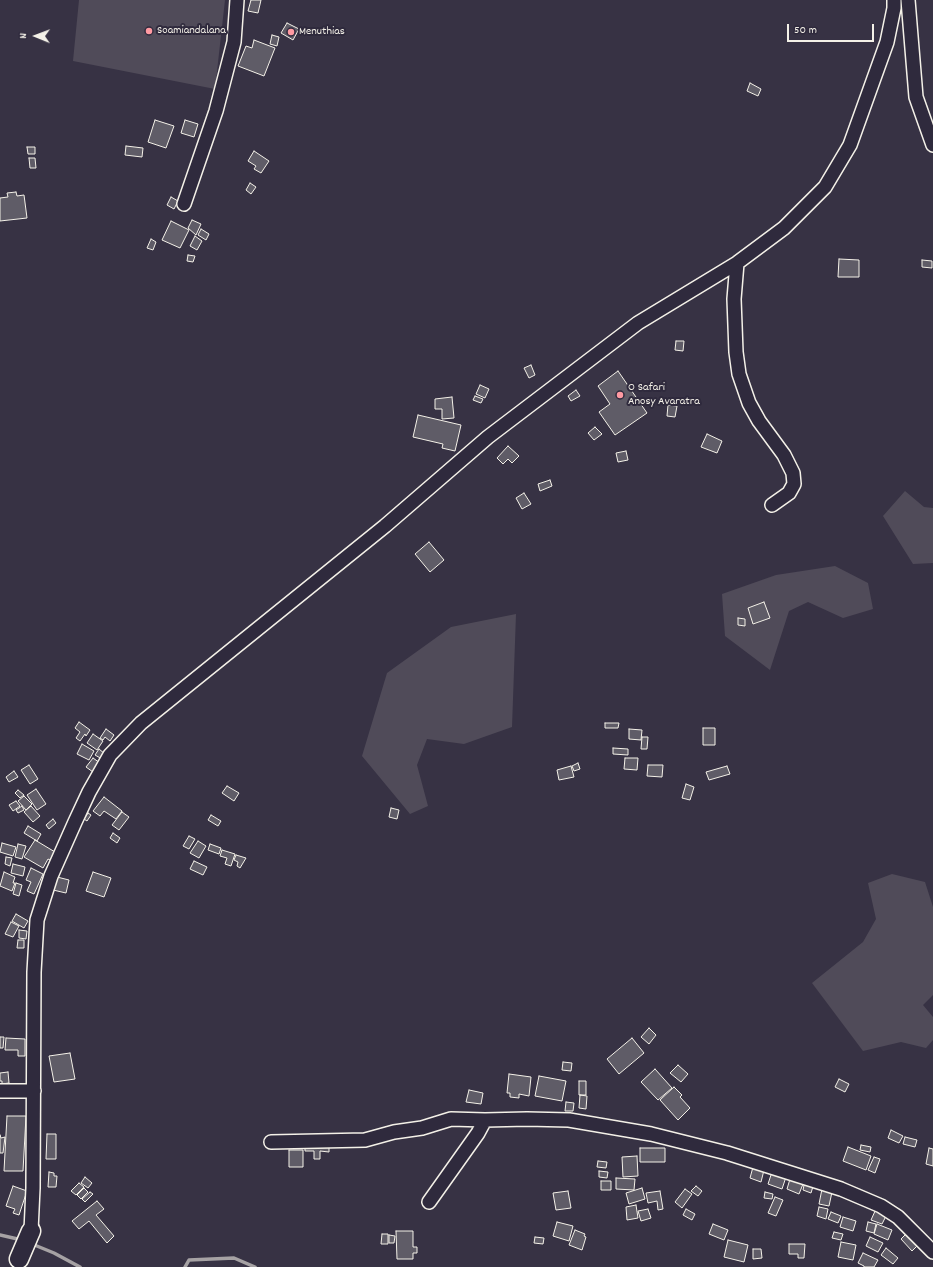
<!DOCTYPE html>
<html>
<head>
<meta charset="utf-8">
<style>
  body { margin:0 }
  #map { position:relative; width:933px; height:1267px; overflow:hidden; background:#373244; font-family:Dekko,sans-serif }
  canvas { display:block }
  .north { position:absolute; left:16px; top:16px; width:40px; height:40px; -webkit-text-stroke:3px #2f2a3d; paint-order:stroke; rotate:271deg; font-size:11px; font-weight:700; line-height:16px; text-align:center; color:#f4f1e8 }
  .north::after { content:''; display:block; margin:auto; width:14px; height:18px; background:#f4f1e8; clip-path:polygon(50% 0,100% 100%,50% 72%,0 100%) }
  .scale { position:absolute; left:787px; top:24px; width:87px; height:18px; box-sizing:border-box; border:2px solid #f4f1e8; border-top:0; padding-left:5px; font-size:12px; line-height:14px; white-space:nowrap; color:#f4f1e8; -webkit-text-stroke:3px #2f2a3d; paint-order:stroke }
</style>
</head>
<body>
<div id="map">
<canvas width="933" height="1267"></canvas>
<div class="north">N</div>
<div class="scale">50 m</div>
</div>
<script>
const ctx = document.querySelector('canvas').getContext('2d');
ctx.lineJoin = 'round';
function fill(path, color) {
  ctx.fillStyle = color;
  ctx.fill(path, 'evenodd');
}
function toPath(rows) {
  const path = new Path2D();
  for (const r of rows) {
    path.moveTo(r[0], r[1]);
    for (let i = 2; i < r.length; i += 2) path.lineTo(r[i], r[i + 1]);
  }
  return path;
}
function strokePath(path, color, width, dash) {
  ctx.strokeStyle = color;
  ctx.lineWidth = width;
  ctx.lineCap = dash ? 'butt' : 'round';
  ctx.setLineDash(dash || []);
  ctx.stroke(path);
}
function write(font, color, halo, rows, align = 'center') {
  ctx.font = font + ' Dekko,sans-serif';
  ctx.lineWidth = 4;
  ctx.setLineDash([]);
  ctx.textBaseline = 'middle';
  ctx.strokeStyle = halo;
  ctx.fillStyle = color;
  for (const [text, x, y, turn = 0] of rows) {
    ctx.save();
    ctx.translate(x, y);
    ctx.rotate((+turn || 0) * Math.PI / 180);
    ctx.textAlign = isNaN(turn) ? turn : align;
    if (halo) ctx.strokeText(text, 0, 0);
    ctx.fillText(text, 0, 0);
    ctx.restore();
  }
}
fill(toPath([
  [79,0,225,0,215,89,73,61],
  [905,491,924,507,933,508,933,563,913,564,883,516],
  [835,566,868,583,873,609,843,618,808,602,789,611,770,670,725,636,722,594,776,575],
  [516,614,512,727,464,744,427,739,417,765,428,806,410,814,362,756,387,673,451,627],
  [892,874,925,882,933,907,933,995,923,1005,933,1017,933,1040,926,1048,901,1042,863,1051,812,983,863,942,876,919,868,883]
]), '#504b59');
strokePath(toPath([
  [0,1235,22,1240],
  [32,1244,54,1253,80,1267],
  [185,1267,189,1260,234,1258,255,1267]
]), '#a6a2a4', 3.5);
const building = toPath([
  [251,0,261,0,258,13,248,11,251,0],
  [287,23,299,29,293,40,281,33,287,23],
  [272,35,279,37,277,46,270,44,272,35],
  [254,40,275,48,264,76,238,66,246,46,252,48,254,40],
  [750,83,761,89,758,96,747,91,750,83],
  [155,120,174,126,166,148,148,142,155,120],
  [185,120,198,124,194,137,181,133,185,120],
  [126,146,143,148,142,157,125,155,126,146],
  [27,147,35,147,35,154,28,154,27,147],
  [254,151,269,161,261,173,254,169,256,166,248,161,254,151],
  [29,158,35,158,36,168,30,168,29,158],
  [250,183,256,187,251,194,246,190,250,183],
  [16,192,17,196,24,195,27,218,0,221,0,198,8,197,7,193,16,192],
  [171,197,178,201,174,209,167,205,171,197],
  [192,220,201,224,196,235,188,228,192,220],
  [171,221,189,230,180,248,162,240,171,221],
  [201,229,209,234,206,240,198,235,201,229],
  [195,236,202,241,197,250,190,246,195,236],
  [151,239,156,242,153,250,147,248,151,239],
  [188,255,195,256,193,262,187,261,188,255],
  [839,259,859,260,859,277,838,277,839,259],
  [922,260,932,261,932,268,922,267,922,260],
  [676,341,684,341,683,351,675,350,676,341],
  [531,365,535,375,529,378,524,368,531,365],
  [618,371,647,413,615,435,599,412,610,404,598,386,618,371],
  [480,385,489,389,485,398,476,394,480,385],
  [576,390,580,396,571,401,568,396,576,390],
  [475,396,483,399,481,403,473,400,475,396],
  [452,397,454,418,442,419,442,409,435,409,435,399,452,397],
  [668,405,677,406,675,417,667,416,668,405],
  [418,415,461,425,455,451,442,448,443,444,413,437,418,415],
  [595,427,602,434,594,440,588,433,595,427],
  [707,434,722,441,717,453,701,447,707,434],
  [508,446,519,456,512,463,508,459,503,464,497,458,508,446],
  [626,451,628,460,618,462,616,453,626,451],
  [550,480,552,486,540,491,538,484,550,480],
  [524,493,531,504,522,509,516,498,524,493],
  [429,542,444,560,430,572,415,554,429,542],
  [764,602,770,618,753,624,748,608,764,602],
  [738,618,745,619,745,626,738,625,738,618],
  [79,722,90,730,86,736,85,734,80,741,76,738,80,732,75,728,79,722],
  [605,723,619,723,618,728,605,728,605,723],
  [703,728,715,728,715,745,703,745,703,728],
  [106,729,114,735,110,741,105,737,103,740,100,738,106,729],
  [629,729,642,730,641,740,629,739,629,729],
  [93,734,103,741,97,750,87,743,93,734],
  [642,737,648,737,647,749,641,749,642,737],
  [82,744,94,751,89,760,77,754,82,744],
  [613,748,628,749,628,755,613,754,613,748],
  [99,749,105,754,102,759,95,755,99,749],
  [93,758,100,763,93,772,86,767,93,758],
  [625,758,638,758,637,770,624,769,625,758],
  [578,763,580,769,574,771,572,766,578,763],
  [29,765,38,779,30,784,21,770,29,765],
  [648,765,663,765,662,777,647,776,648,765],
  [571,766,574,777,559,780,557,770,571,766],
  [727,766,730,774,709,780,706,772,727,766],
  [14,771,18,777,9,782,6,777,14,771],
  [686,784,694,787,690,800,682,798,686,784],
  [227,786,239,793,234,801,222,793,227,786],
  [36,789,46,804,37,810,27,795,36,789],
  [18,790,24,795,20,798,15,793,18,790],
  [24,796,32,804,26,810,18,801,24,796],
  [104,797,122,811,116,819,104,811,100,816,93,811,104,797],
  [16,801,20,806,13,811,9,805,16,801],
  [22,806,24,810,18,813,16,810,22,806],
  [31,806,40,816,33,822,24,812,31,806],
  [391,808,399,810,397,819,389,817,391,808],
  [122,812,129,817,119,830,112,825,122,812],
  [88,813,91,815,87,821,84,819,88,813],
  [211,815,221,821,218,826,208,820,211,815],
  [53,819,56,823,49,829,46,825,53,819],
  [28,826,41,834,37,841,24,833,28,826],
  [113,833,120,838,117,843,110,838,113,833],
  [189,836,195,839,189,849,183,846,189,836],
  [35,840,55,852,50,860,48,859,43,868,24,857,35,840],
  [198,841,206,846,199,858,190,853,198,841],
  [2,843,16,847,13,856,0,852,2,843],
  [18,844,26,846,22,859,15,857,18,844],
  [210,844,221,848,219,854,208,850,210,844],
  [222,850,235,854,231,866,225,864,227,858,220,856,222,850],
  [236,855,246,858,240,868,237,866,238,862,234,860,236,855],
  [6,857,12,858,10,866,5,864,6,857],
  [194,861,207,867,203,875,190,869,194,861],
  [13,864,25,867,23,876,11,873,13,864],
  [31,868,43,874,34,894,27,891,31,882,26,880,31,868],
  [4,872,15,877,13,883,15,883,12,891,0,886,4,872],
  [93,872,111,878,104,897,86,891,93,872],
  [57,877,69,880,66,893,53,890,57,877],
  [16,883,22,885,19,896,13,894,16,883],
  [16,914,28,921,24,928,12,921,16,914],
  [11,922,19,926,13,937,5,934,11,922],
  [19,930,27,931,26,939,19,938,19,930],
  [18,940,24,940,24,948,17,948,18,940],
  [649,1028,656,1035,649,1044,641,1037,649,1028],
  [0,1037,4,1037,3,1048,0,1048,0,1037],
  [6,1038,25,1039,25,1056,18,1056,18,1050,5,1050,6,1038],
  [632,1038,644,1053,619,1074,607,1059,632,1038],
  [70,1053,75,1079,54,1082,49,1056,70,1053],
  [563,1062,572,1063,571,1071,562,1070,563,1062],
  [678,1065,688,1074,681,1082,670,1073,678,1065],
  [655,1069,672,1088,658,1100,641,1082,655,1069],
  [8,1072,9,1083,2,1084,2,1081,0,1081,0,1073,8,1072],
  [509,1074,531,1077,529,1096,519,1094,519,1098,510,1097,510,1093,507,1093,509,1074],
  [539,1076,566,1081,562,1101,535,1096,539,1076],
  [839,1079,849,1084,845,1092,835,1087,839,1079],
  [579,1081,586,1081,586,1095,579,1095,579,1081],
  [674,1087,682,1095,680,1097,690,1108,678,1120,660,1100,674,1087],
  [469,1090,483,1093,481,1104,466,1102,469,1090],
  [580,1095,587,1096,586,1109,579,1108,580,1095],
  [566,1102,574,1103,573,1111,565,1111,566,1102],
  [7,1116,26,1116,23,1171,4,1171,7,1116],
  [891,1130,903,1136,899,1143,888,1138,891,1130],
  [47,1134,56,1134,56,1159,46,1159,47,1134],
  [0,1135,1,1138,5,1137,3,1153,0,1153,0,1135],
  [905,1137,917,1140,915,1147,903,1144,905,1137],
  [305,1145,329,1146,329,1152,320,1151,320,1159,314,1159,314,1151,305,1151,305,1145],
  [861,1145,871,1147,870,1152,860,1150,861,1145],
  [848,1147,871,1156,866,1170,843,1161,848,1147],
  [640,1148,665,1148,665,1162,640,1162,640,1148],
  [929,1148,933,1149,933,1166,926,1164,929,1148],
  [289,1150,303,1150,303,1167,289,1167,289,1150],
  [637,1156,638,1176,623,1177,622,1157,637,1156],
  [874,1157,880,1159,875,1173,868,1170,874,1157],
  [598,1161,607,1162,606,1168,597,1167,598,1161],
  [753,1167,764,1170,761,1182,750,1178,753,1167],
  [599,1171,608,1172,607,1178,599,1177,599,1171],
  [49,1172,54,1173,54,1176,57,1176,56,1187,48,1187,49,1172],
  [772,1172,786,1177,782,1189,768,1184,772,1172],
  [85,1177,92,1183,88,1188,81,1183,85,1177],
  [616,1178,635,1179,634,1190,616,1189,616,1178],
  [790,1179,803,1184,799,1194,787,1189,790,1179],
  [601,1181,611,1181,611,1190,601,1190,601,1181],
  [805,1181,814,1183,811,1193,803,1190,805,1181],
  [79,1183,84,1187,76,1195,71,1191,79,1183],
  [13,1186,27,1191,19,1215,13,1213,15,1209,6,1206,13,1186],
  [696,1186,702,1191,698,1196,691,1191,696,1186],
  [84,1188,88,1192,81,1199,77,1195,84,1188],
  [642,1188,645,1199,629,1204,626,1193,642,1188],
  [685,1189,692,1194,682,1208,675,1202,685,1189],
  [822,1189,832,1192,829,1206,819,1204,822,1189],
  [568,1191,571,1208,556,1210,553,1193,568,1191],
  [660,1191,663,1209,658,1210,657,1201,648,1203,646,1193,660,1191],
  [90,1192,93,1194,85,1202,82,1199,90,1192],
  [765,1192,773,1194,772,1199,764,1198,765,1192],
  [775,1197,783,1200,776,1216,768,1213,775,1197],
  [97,1201,104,1209,96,1215,114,1236,107,1243,89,1221,79,1229,72,1221,97,1201],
  [636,1205,638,1218,627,1220,626,1207,636,1205],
  [819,1207,828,1209,826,1219,817,1216,819,1207],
  [648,1209,651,1218,641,1221,638,1211,648,1209],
  [686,1209,695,1214,692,1220,683,1215,686,1209],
  [876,1209,887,1214,882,1224,871,1220,876,1209],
  [831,1212,841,1216,838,1223,828,1219,831,1212],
  [843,1217,856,1221,853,1231,840,1227,843,1217],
  [557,1222,573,1226,569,1241,553,1236,557,1222],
  [868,1222,876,1224,874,1233,866,1231,868,1222],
  [713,1224,728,1230,724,1240,709,1234,713,1224],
  [877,1224,892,1230,888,1240,874,1234,877,1224],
  [575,1230,585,1234,584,1236,586,1237,582,1250,569,1245,575,1230],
  [396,1231,413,1231,413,1247,417,1247,417,1253,413,1253,413,1259,397,1259,396,1231],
  [834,1232,843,1234,841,1240,832,1238,834,1232],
  [908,1232,919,1244,912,1251,901,1239,908,1232],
  [382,1234,388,1234,388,1244,381,1244,382,1234],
  [389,1235,395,1236,394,1243,389,1243,389,1235],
  [535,1237,544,1238,543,1244,534,1243,535,1237],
  [870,1237,883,1243,878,1252,866,1246,870,1237],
  [728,1240,748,1245,744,1262,724,1257,728,1240],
  [841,1242,856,1245,853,1260,838,1257,841,1242],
  [789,1244,805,1244,804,1258,798,1258,798,1254,789,1254,789,1244],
  [886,1248,898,1258,893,1264,881,1255,886,1248],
  [753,1249,761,1249,762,1258,753,1259,753,1249],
  [863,1253,878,1260,874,1267,864,1267,864,1266,858,1263,863,1253]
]);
fill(building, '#5f5c67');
strokePath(building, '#f4f1e8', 1);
const street = toPath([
  [908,0,916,97,933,145],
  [184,204,216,111,234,42,237,0],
  [737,263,734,299,736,352,739,374,749,403,759,421,784,455,793,473,794,484,789,493,772,505],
  [0,1091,34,1091],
  [271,1142,365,1140,394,1132,422,1128,451,1119,485,1120,527,1119,569,1120,651,1134,727,1153,841,1189,881,1206,898,1217,933,1252],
  [429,1202,478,1133,485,1120],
  [31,1231,33,1188,34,972,37,920,51,876,75,822,89,792,110,755,141,723,385,526,488,437,638,323,737,263,784,228,825,187,850,145,887,42,894,8,894,0]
]);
const secondary = toPath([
  [19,1259,31,1231]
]);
strokePath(street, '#f4f1e8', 16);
strokePath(secondary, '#f4f1e8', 21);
strokePath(street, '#2f2a3d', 13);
strokePath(secondary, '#2f2a3d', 18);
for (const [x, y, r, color] of [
  [149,31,4,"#ff9aa2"],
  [291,32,4,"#ff9aa2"],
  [620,395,4,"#ff9aa2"]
]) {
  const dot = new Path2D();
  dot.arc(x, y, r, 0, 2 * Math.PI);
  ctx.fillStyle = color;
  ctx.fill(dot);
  strokePath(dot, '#2f2a3d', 1.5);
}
write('12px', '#f4f1e8', '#2f2a3d', [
  ["Soamiandalana",157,31],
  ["Menuthias",299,32],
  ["O Safari",628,388],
  ["Anosy Avaratra",628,402]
], 'left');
</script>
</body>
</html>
